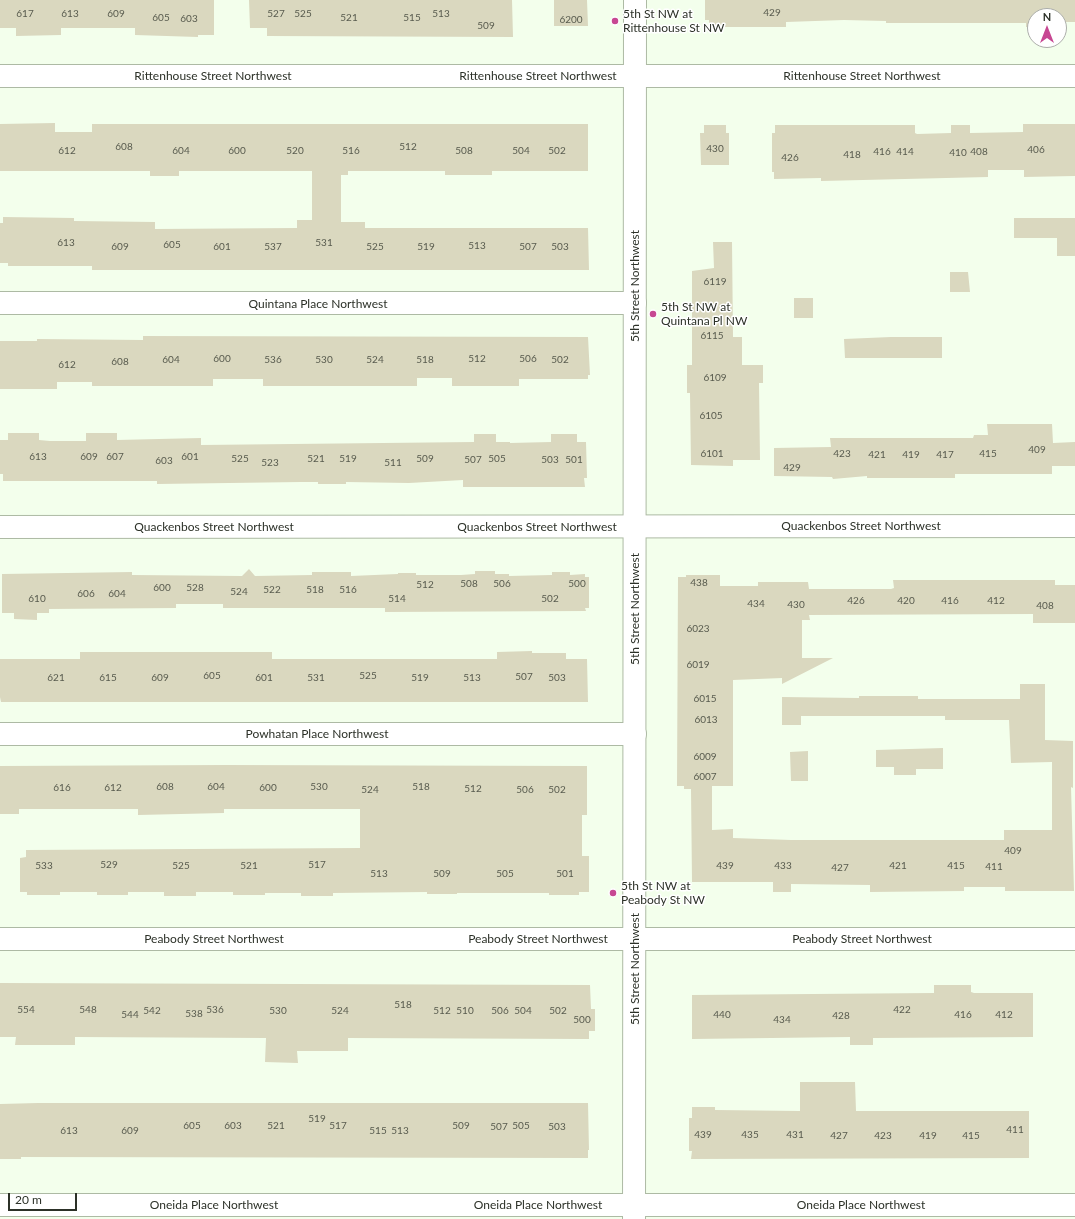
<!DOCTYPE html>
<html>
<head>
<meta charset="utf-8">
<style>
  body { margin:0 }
  #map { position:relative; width:1075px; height:1219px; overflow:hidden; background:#f3ffec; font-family:Lato,sans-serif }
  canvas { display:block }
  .north { position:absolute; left:1027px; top:8px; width:40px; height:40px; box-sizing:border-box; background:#fff; border:1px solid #abada9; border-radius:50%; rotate:0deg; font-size:11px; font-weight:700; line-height:16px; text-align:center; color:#2c3128 }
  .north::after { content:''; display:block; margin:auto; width:14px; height:18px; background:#c74792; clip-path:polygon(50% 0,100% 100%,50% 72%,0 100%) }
  .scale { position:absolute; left:8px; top:1193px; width:69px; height:18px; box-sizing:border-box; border:2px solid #2c3128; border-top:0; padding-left:5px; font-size:12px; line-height:14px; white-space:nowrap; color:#2c3128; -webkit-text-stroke:3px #fff; paint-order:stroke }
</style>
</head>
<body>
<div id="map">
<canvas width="1075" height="1219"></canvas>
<div class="north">N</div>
<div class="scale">20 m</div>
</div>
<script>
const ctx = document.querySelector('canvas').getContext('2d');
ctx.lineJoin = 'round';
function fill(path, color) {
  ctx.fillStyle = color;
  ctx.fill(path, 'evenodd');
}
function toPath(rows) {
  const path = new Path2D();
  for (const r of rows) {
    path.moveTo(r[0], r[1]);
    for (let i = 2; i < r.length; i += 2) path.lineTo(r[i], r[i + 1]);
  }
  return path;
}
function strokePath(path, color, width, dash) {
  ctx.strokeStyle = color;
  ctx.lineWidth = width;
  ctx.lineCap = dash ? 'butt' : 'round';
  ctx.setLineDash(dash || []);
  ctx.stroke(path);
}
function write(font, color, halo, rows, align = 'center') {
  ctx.font = font + ' Lato,sans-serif';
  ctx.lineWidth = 3;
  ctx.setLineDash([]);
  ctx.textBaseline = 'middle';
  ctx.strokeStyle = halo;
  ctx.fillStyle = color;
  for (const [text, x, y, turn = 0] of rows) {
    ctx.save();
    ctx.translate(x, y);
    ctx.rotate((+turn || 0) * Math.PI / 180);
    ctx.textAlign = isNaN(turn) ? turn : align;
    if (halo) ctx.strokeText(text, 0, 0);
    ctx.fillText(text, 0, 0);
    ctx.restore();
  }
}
fill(toPath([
  [0,0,214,0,214,35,198,35,198,37,135,35,135,28,61,28,61,35,16,36,16,28,0,28],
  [249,0,512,0,513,37,267,36,267,28,250,28],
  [554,0,587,0,588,26,554,26],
  [705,0,1075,0,1075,22,1063,22,1063,27,1059,27,1059,16,1035,16,1035,27,1026,27,1026,23,886,23,886,21,844,20,786,22,786,27,709,27,709,20,705,20],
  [55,123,55,132,92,132,92,124,588,124,588,171,492,171,492,175,445,175,445,171,348,171,348,175,341,175,341,222,365,222,365,228,588,228,589,270,92,270,92,266,8,266,8,263,0,263,0,223,3,223,3,217,74,218,74,221,155,222,155,229,297,228,297,220,312,220,312,171,179,171,179,176,150,176,150,171,0,171,0,124],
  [1023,124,1075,124,1075,176,1024,177,1024,170,988,170,988,177,821,181,821,178,774,179,774,172,772,172,772,133,775,133,775,125,915,125,915,133,917,134,951,133,951,125,970,125,970,133,1023,132],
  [704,125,726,125,726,133,729,133,729,165,701,165,700,133,704,133],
  [1014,218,1075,218,1075,256,1057,256,1057,238,1014,238],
  [713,242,732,242,733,337,742,337,742,365,763,365,763,383,759,383,760,460,733,460,733,466,691,465,690,393,687,393,687,365,692,365,692,271,714,268],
  [950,272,968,272,970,292,950,292],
  [794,298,813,298,813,318,794,318],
  [143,336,588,337,590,375,588,375,588,379,519,379,519,386,452,386,452,378,417,378,417,386,263,386,263,379,213,379,213,386,92,386,92,382,57,382,57,389,0,389,0,341,37,341,37,339,143,340],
  [891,337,942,337,942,358,845,358,844,339],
  [987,424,1052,424,1053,443,1075,442,1075,466,1052,466,1052,474,955,474,955,478,867,478,867,476,833,479,832,477,774,476,774,448,831,447,830,438,973,438,974,435,988,435],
  [8,433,39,433,39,440,50,441,86,441,86,433,117,433,117,440,201,438,201,445,474,442,474,434,496,434,496,442,510,442,510,443,551,442,551,434,577,434,577,442,586,442,587,478,584,478,585,487,463,487,463,480,409,483,346,482,346,484,318,484,318,482,301,482,157,484,157,481,3,481,3,474,0,474,0,440,8,440],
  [249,569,255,576,312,575,312,572,351,572,351,576,398,574,398,573,416,573,416,575,461,575,475,574,475,571,495,571,495,574,509,574,509,576,552,575,552,572,570,572,570,575,585,574,585,577,589,577,589,608,585,608,586,611,385,612,385,608,223,608,223,604,176,604,176,608,49,609,49,613,37,613,37,620,14,619,14,613,2,613,2,574,132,572,132,575,242,576],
  [686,575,720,575,720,586,758,586,758,582,808,582,809,589,891,589,894,588,893,580,1055,580,1055,585,1075,585,1075,623,1033,623,1033,614,809,615,810,620,802,620,802,658,833,658,782,684,782,678,733,680,733,786,712,786,712,830,733,829,733,838,791,840,1004,840,1004,830,1052,830,1052,762,1011,763,1009,720,945,720,945,716,801,716,801,725,782,725,782,697,859,698,859,696,918,696,918,699,1020,699,1020,684,1045,684,1045,740,1073,741,1073,788,1071,787,1074,891,1005,891,1005,887,964,887,964,891,870,892,870,885,791,884,791,892,773,892,773,882,692,882,691,789,684,789,684,786,677,786,678,577,686,577],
  [532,651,532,653,566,653,566,659,587,659,588,702,1,702,0,697,0,659,80,659,80,652,272,652,272,659,497,659,497,652],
  [943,748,943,769,916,769,916,775,894,775,894,767,876,767,876,750],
  [808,751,808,781,791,781,790,752],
  [226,765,587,766,587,815,582,815,582,856,589,856,589,892,579,892,579,895,549,895,549,893,457,893,457,894,427,894,427,892,333,893,333,896,301,896,301,893,265,893,265,895,233,895,233,892,196,892,196,896,164,896,164,892,128,892,128,895,97,895,97,892,60,892,60,895,27,895,27,892,20,892,20,858,26,857,26,850,360,848,360,809,224,809,224,813,138,815,138,809,19,809,19,814,0,814,0,766],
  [0,983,590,985,591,1009,595,1009,595,1031,589,1031,589,1039,348,1038,348,1051,297,1051,298,1063,265,1062,266,1038,75,1037,75,1045,15,1045,16,1037,0,1037],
  [934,985,971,985,971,992,974,993,1033,993,1033,1037,873,1038,873,1045,850,1045,850,1037,692,1039,692,995,934,993],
  [800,1082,855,1082,856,1111,1029,1111,1029,1158,691,1159,692,1151,689,1151,689,1118,692,1118,692,1107,715,1107,715,1110,800,1111],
  [38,1103,588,1103,589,1150,588,1150,588,1158,21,1157,21,1159,0,1159,0,1104]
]), '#dad8bf');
const minor = toPath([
  [0,76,1075,76],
  [0,303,635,303],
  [0,527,1075,526],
  [0,734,635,734],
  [0,939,1075,939],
  [0,1205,1075,1205]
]);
const tertiary = toPath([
  [634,1219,635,0]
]);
strokePath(minor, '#adbaa4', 24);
strokePath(tertiary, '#adbaa4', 24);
strokePath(minor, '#fff', 22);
strokePath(tertiary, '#fff', 22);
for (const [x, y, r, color] of [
  [615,21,4,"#c74792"],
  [653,314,4,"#c74792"],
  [613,893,4,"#c74792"]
]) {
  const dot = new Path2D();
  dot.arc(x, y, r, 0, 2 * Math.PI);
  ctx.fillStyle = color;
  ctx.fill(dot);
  strokePath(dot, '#fff', 1.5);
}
write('10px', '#585b4e', null, [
  ["429",772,13],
  ["617",25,14],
  ["613",70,14],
  ["609",116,14],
  ["527",276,14],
  ["525",303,14],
  ["513",441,14],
  ["605",161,18],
  ["521",349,18],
  ["515",412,18],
  ["603",189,19],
  ["6200",571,20],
  ["509",486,26],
  ["608",124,147],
  ["512",408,147],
  ["430",715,149],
  ["406",1036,150],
  ["612",67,151],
  ["604",181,151],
  ["600",237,151],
  ["520",295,151],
  ["516",351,151],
  ["508",464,151],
  ["504",521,151],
  ["502",557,151],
  ["416",882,152],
  ["414",905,152],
  ["408",979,152],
  ["410",958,153],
  ["418",852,155],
  ["426",790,158],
  ["613",66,243],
  ["531",324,243],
  ["605",172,245],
  ["513",477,246],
  ["609",120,247],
  ["601",222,247],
  ["537",273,247],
  ["525",375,247],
  ["519",426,247],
  ["507",528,247],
  ["503",560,247],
  ["6119",715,282],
  ["6115",712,336],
  ["600",222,359],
  ["512",477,359],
  ["506",528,359],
  ["604",171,360],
  ["536",273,360],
  ["530",324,360],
  ["524",375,360],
  ["518",425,360],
  ["502",560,360],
  ["608",120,362],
  ["612",67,365],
  ["6109",715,378],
  ["6105",711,416],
  ["409",1037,450],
  ["6101",712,454],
  ["423",842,454],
  ["415",988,454],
  ["421",877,455],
  ["419",911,455],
  ["417",945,455],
  ["613",38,457],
  ["609",89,457],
  ["607",115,457],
  ["601",190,457],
  ["525",240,459],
  ["521",316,459],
  ["519",348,459],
  ["509",425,459],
  ["505",497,459],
  ["507",473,460],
  ["503",550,460],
  ["501",574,460],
  ["603",164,461],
  ["523",270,463],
  ["511",393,463],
  ["429",792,468],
  ["438",699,583],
  ["508",469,584],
  ["506",502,584],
  ["500",577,584],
  ["512",425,585],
  ["600",162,588],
  ["528",195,588],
  ["522",272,590],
  ["518",315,590],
  ["516",348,590],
  ["524",239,592],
  ["606",86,594],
  ["604",117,594],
  ["610",37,599],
  ["514",397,599],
  ["502",550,599],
  ["426",856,601],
  ["420",906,601],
  ["416",950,601],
  ["412",996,601],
  ["434",756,604],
  ["430",796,605],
  ["408",1045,606],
  ["6023",698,629],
  ["6019",698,665],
  ["605",212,676],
  ["525",368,676],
  ["507",524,677],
  ["621",56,678],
  ["615",108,678],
  ["609",160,678],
  ["601",264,678],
  ["531",316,678],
  ["519",420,678],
  ["513",472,678],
  ["503",557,678],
  ["6015",705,699],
  ["6013",706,720],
  ["6009",705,757],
  ["6007",705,777],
  ["608",165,787],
  ["604",216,787],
  ["530",319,787],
  ["518",421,787],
  ["616",62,788],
  ["612",113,788],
  ["600",268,788],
  ["512",473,789],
  ["524",370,790],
  ["506",525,790],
  ["502",557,790],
  ["409",1013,851],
  ["529",109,865],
  ["517",317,865],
  ["533",44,866],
  ["525",181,866],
  ["521",249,866],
  ["439",725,866],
  ["433",783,866],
  ["421",898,866],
  ["415",956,866],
  ["411",994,867],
  ["427",840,868],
  ["513",379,874],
  ["509",442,874],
  ["505",505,874],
  ["501",565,874],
  ["518",403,1005],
  ["554",26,1010],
  ["548",88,1010],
  ["536",215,1010],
  ["422",902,1010],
  ["542",152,1011],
  ["530",278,1011],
  ["524",340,1011],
  ["512",442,1011],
  ["510",465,1011],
  ["506",500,1011],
  ["504",523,1011],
  ["502",558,1011],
  ["538",194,1014],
  ["544",130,1015],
  ["440",722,1015],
  ["416",963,1015],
  ["412",1004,1015],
  ["428",841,1016],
  ["500",582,1020],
  ["434",782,1020],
  ["519",317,1119],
  ["605",192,1126],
  ["603",233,1126],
  ["521",276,1126],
  ["517",338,1126],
  ["509",461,1126],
  ["505",521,1126],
  ["507",499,1127],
  ["503",557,1127],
  ["411",1015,1130],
  ["613",69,1131],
  ["609",130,1131],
  ["515",378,1131],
  ["513",400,1131],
  ["439",703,1135],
  ["435",750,1135],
  ["431",795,1135],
  ["427",839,1136],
  ["423",883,1136],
  ["419",928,1136],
  ["415",971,1136]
]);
write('12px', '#2c3128', '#fff', [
  ["5th St NW at",623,14],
  ["Rittenhouse St NW",623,28],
  ["5th St NW at",661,307],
  ["Quintana Pl NW",661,321],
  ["5th St NW at",621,886],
  ["Peabody St NW",621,900]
], 'left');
write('12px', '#2c3128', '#fff', [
  ["Rittenhouse Street Northwest",213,76],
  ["Rittenhouse Street Northwest",538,76],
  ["Rittenhouse Street Northwest",862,76],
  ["5th Street Northwest",635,286,-90],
  ["Quintana Place Northwest",318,304],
  ["Quackenbos Street Northwest",861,526],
  ["Quackenbos Street Northwest",214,527],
  ["Quackenbos Street Northwest",537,527],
  ["5th Street Northwest",635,609,-90],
  ["Powhatan Place Northwest",317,734],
  ["Peabody Street Northwest",214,939],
  ["Peabody Street Northwest",538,939],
  ["Peabody Street Northwest",862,939],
  ["5th Street Northwest",635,969,-90],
  ["Oneida Place Northwest",214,1205],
  ["Oneida Place Northwest",538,1205],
  ["Oneida Place Northwest",861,1205]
]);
</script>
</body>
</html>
